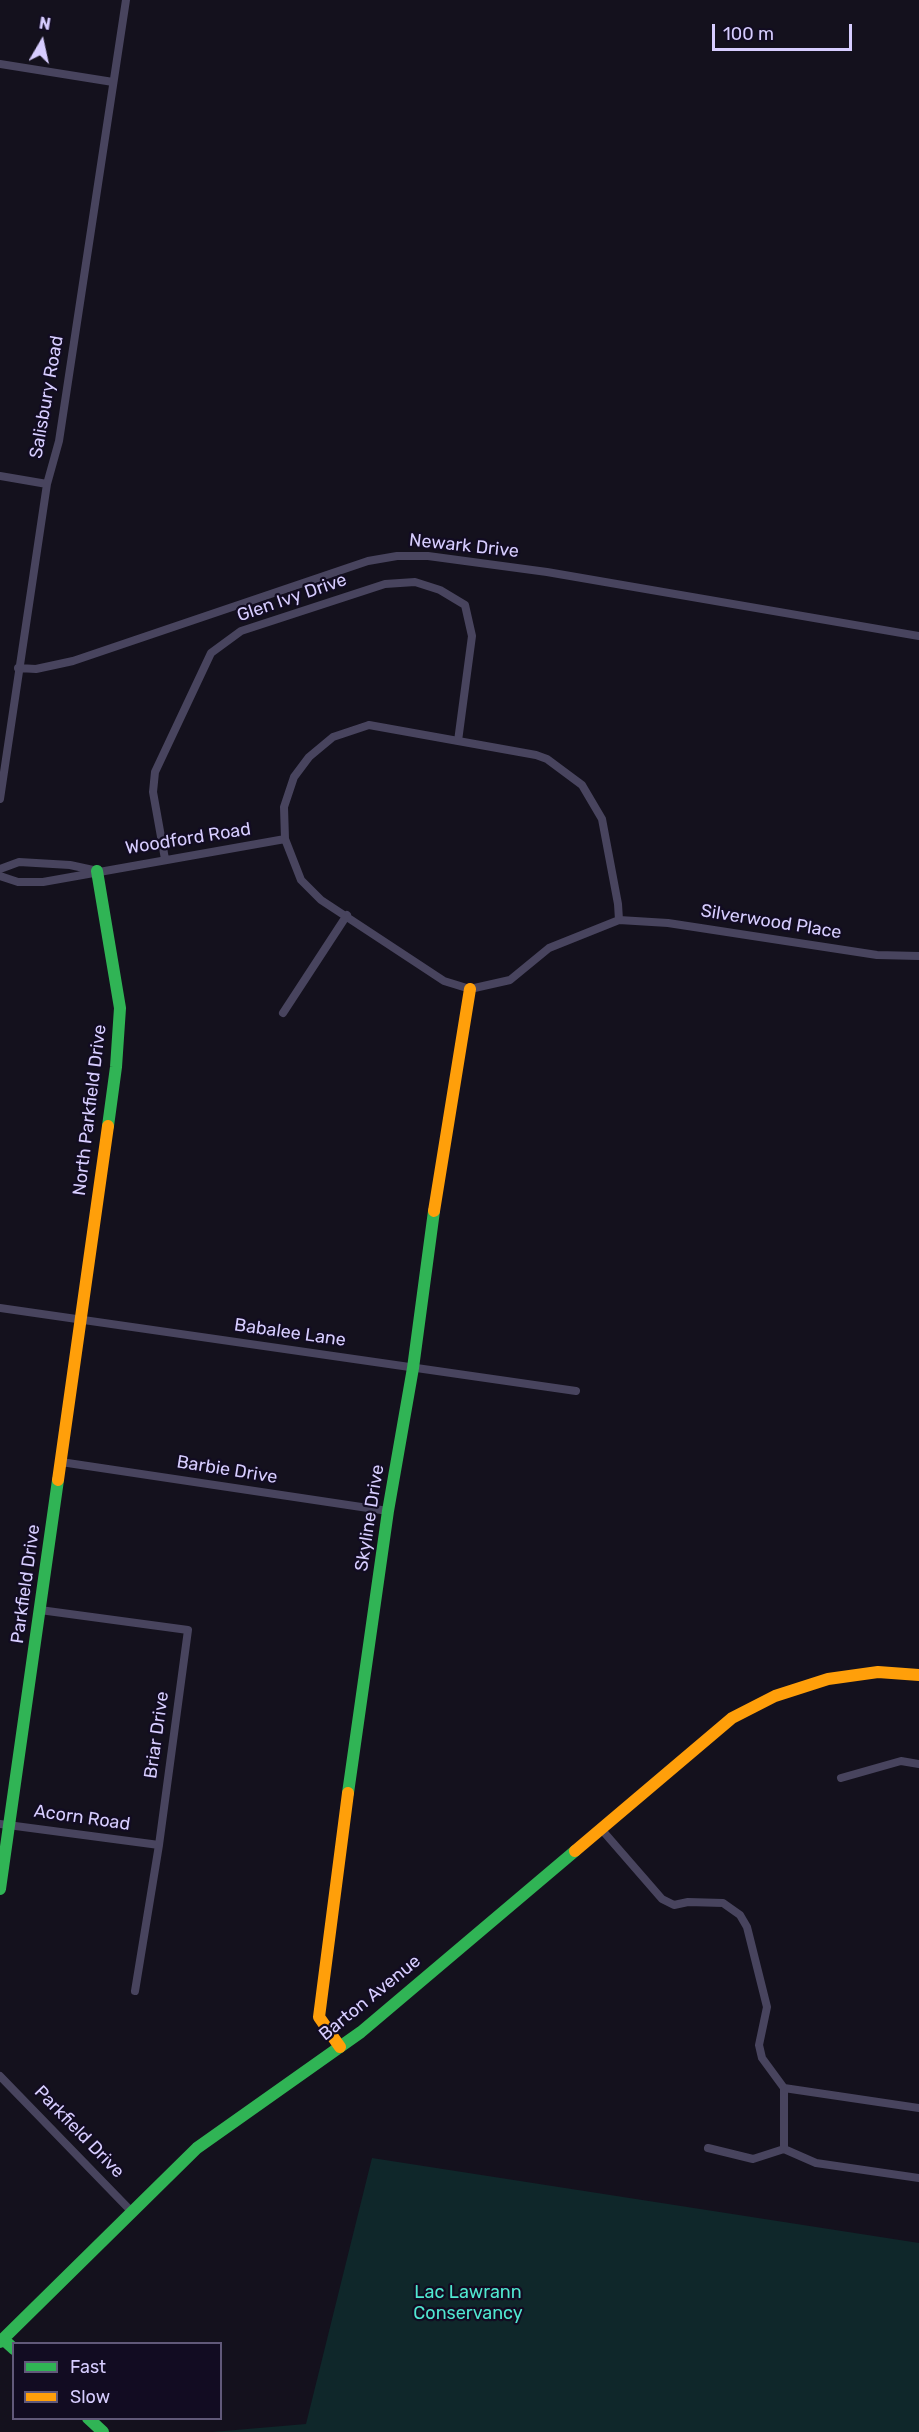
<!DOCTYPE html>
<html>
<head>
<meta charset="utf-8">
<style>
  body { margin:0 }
  #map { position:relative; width:919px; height:2432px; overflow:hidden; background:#14111d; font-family:Rubik,sans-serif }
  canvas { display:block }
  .legend { position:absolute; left:12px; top:2342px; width:210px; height:78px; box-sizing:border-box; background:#120c22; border:2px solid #61597a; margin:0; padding:8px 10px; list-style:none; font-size:18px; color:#d7cdff }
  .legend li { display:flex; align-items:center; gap:12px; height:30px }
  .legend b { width:30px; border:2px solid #61597a }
  .north { position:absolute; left:12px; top:12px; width:60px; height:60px; -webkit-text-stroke:4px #120c22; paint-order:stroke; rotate:9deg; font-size:16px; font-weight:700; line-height:24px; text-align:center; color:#d7cdff }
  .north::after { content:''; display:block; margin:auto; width:21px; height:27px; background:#d7cdff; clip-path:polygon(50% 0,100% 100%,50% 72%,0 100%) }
  .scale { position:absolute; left:712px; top:24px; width:140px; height:27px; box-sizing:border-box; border:3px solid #d7cdff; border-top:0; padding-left:8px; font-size:18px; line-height:21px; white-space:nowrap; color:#d7cdff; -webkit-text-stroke:4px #120c22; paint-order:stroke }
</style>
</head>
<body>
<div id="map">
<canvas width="919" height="2432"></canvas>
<ul class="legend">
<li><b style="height:8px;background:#30b455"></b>Fast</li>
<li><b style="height:8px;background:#ff9f0a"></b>Slow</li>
</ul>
<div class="north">N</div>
<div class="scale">100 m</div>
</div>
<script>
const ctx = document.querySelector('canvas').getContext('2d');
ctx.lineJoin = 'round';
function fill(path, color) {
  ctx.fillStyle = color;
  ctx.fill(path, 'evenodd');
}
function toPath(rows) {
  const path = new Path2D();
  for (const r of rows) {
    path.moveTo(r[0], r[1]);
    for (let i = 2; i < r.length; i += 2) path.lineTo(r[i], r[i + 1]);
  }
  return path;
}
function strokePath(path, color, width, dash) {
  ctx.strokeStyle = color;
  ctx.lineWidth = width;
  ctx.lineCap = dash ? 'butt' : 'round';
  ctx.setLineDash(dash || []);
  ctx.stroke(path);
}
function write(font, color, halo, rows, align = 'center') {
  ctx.font = font + ' Rubik,sans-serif';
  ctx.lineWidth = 4.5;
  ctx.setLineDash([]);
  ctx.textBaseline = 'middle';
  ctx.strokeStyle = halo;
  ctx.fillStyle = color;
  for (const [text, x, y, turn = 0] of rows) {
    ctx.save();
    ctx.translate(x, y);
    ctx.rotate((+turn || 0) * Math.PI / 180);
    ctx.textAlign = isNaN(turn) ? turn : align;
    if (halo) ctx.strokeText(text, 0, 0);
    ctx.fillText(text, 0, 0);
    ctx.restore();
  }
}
fill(toPath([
  [372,2158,919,2243,919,2432,212,2432,306,2424]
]), '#0f272a');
strokePath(toPath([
  [0,64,113,82],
  [0,476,47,484],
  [18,668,36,669,73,661,368,561,397,556,428,556,547,572,919,636],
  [369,725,536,755,547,759,582,785,602,819,618,904,619,920,549,948,510,980,470,989,444,981,321,900,301,880,285,839,284,807,294,777,309,757,333,737,369,725],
  [0,799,47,484,59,441,126,0],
  [165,859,153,792,155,772,211,653,241,631,385,584,415,582,440,590,465,605,472,636,458,741],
  [0,869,19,862,70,865,93,870],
  [0,876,18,882,43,882,285,839],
  [619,920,668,923,877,955,919,956],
  [283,1013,347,915],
  [0,1308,576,1391],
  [61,1462,388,1511],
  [40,1610,188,1630,159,1845,135,1991],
  [841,1778,901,1761,919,1764],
  [0,1824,159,1845],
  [602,1830,662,1899,674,1905,688,1902,723,1903,740,1915,747,1927,767,2007,759,2045,762,2058,784,2088,784,2149],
  [0,2076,132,2212],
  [784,2088,919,2108],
  [708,2148,753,2159,784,2149,816,2163,919,2178]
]), '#48445e', 8);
strokePath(toPath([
  [97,871,120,1008,116,1067,108,1126],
  [348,1793,388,1511,413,1368,434,1211],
  [0,1889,58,1480],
  [3,2339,14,2349],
  [0,2342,197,2148,361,2032,575,1851],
  [88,2418,103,2432]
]), '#30b455', 12);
strokePath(toPath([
  [434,1211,470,989],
  [58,1480,108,1126],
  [575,1851,732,1718,775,1696,828,1679,878,1672,919,1675],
  [340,2047,319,2017,348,1793]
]), '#ff9f0a', 12);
write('18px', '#d7cdff', '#120c22', [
  ["Salisbury Road",47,397,-80],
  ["Newark Drive",464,546,6],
  ["Glen Ivy Drive",292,598,-19],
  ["Woodford Road",188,839,-9],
  ["Silverwood Place",771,922,9],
  ["North Parkfield Drive",90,1110,-83],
  ["Babalee Lane",290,1333,8],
  ["Barbie Drive",227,1470,9],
  ["Skyline Drive",370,1518,-81],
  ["Parkfield Drive",26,1584,-82],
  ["Briar Drive",157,1735,-82],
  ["Acorn Road",82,1818,8],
  ["Barton Avenue",370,1998,-39],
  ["Parkfield Drive",79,2132,46]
]);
write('18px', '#50e7d0', '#120c22', [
  ["Lac Lawrann",468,2293],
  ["Conservancy",468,2314]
]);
</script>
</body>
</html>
